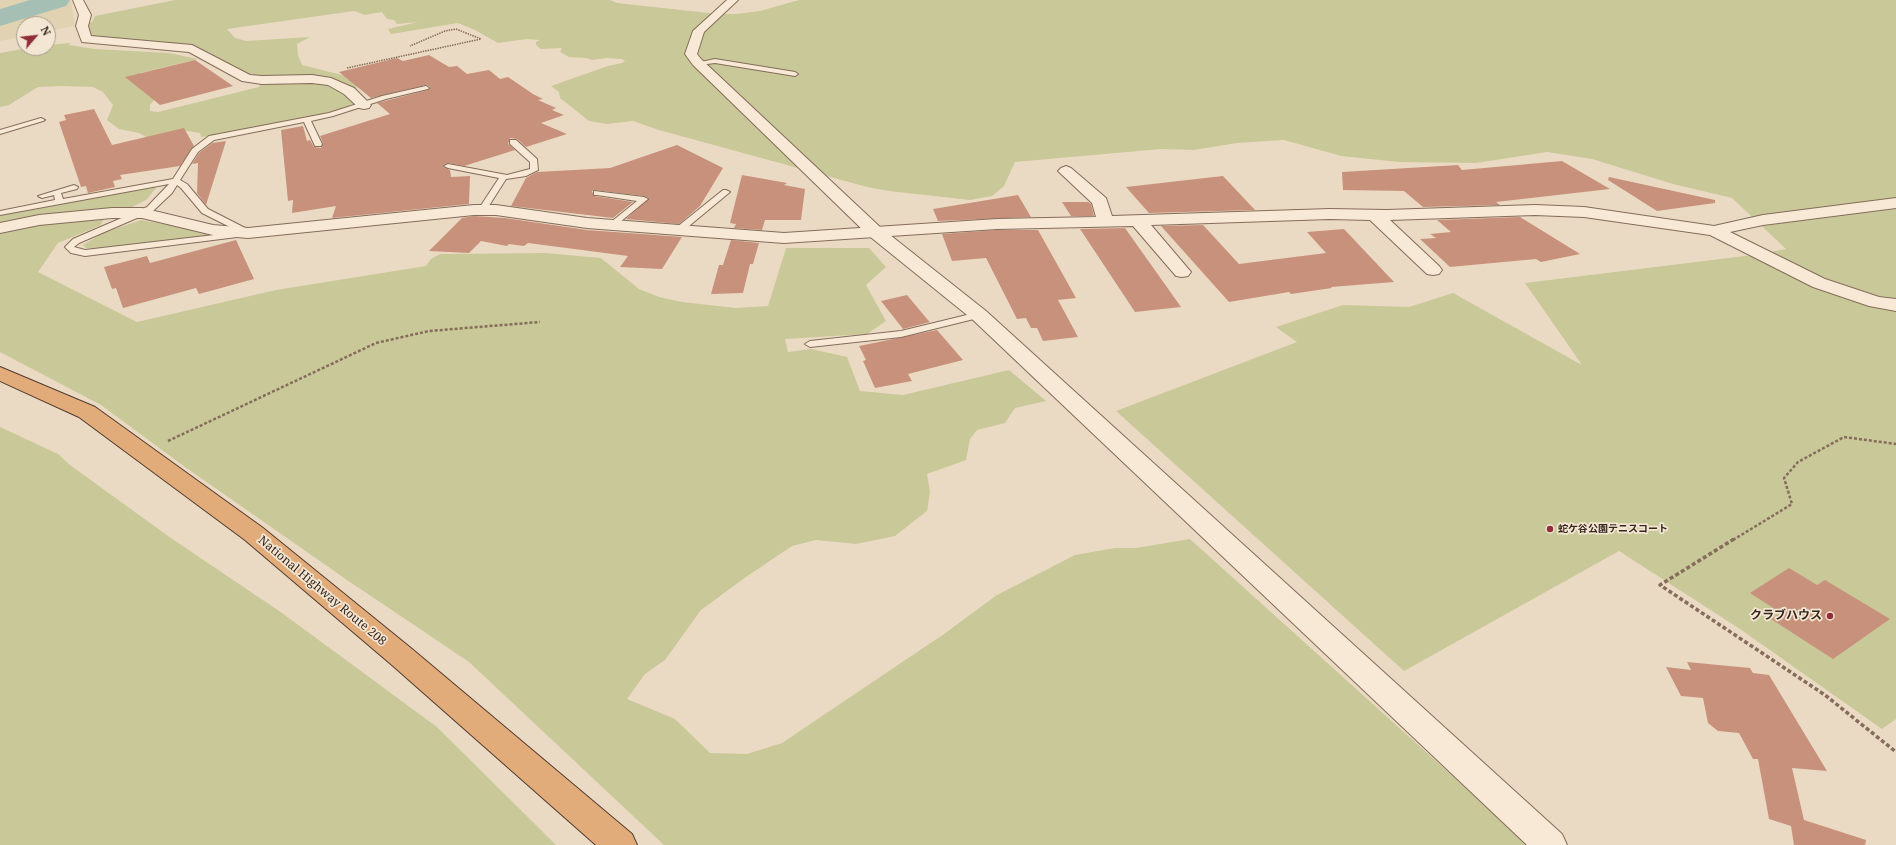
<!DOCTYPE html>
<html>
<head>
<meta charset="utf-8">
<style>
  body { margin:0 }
  #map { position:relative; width:1896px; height:845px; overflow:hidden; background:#ebdac3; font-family:"Noto Serif",serif }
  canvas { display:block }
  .north { position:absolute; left:16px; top:16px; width:40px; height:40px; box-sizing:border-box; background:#f3e6d3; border:1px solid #a79a8b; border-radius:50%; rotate:62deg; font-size:11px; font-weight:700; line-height:16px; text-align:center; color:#36271e }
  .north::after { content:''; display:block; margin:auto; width:14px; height:18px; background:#912e3b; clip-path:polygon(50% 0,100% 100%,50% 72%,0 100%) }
</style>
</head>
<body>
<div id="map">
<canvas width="1896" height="845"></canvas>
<div class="north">N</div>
</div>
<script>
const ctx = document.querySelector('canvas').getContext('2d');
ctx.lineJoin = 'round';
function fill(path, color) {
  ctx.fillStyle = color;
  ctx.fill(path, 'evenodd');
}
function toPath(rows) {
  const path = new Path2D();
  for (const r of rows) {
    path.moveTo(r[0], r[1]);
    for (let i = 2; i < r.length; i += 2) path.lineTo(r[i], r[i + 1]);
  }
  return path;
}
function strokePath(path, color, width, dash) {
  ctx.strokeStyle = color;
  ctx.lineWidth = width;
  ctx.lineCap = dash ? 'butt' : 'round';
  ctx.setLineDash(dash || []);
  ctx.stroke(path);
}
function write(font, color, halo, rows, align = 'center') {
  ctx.font = font + ' "Noto Serif","Noto Sans JP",serif';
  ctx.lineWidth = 3.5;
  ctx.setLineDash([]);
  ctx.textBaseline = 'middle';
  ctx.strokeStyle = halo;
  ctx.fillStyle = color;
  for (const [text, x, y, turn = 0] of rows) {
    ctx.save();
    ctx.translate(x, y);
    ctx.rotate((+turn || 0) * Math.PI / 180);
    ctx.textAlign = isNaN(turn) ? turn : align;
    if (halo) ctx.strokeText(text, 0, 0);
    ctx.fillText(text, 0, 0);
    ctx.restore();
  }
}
fill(toPath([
  [0,0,49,0,0,16],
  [62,0,71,0,75,26,48,31,48,24,24,24,24,36,0,41,0,20]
]), '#e1d3b1');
fill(toPath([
  [175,0,610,0,617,3,718,14,736,14,760,11,799,0,1896,0,1896,719,1882,729,1740,629,1619,551,1404,671,1116,411,1297,342,1276,327,1343,305,1409,307,1453,293,1582,365,1525,283,1753,255,1786,249,1732,198,1673,184,1592,159,1547,152,1476,163,1399,162,1341,156,1284,140,1237,143,1194,150,1161,149,1015,162,1004,186,992,196,970,200,889,191,867,187,659,130,633,121,607,124,589,121,560,98,559,92,551,86,608,66,622,63,625,61,622,59,606,58,592,60,586,58,569,57,560,52,562,48,541,49,536,45,536,42,540,40,527,39,498,43,475,30,458,23,391,34,388,29,418,22,397,24,394,20,387,19,382,12,365,15,354,11,227,29,235,38,246,41,310,37,297,44,298,55,302,65,350,77,355,81,357,90,362,100,326,115,220,135,201,137,200,133,187,131,148,138,139,133,119,129,107,120,113,105,103,92,93,87,62,86,38,87,9,105,0,107,0,53,28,48,48,48,48,45,70,43,69,45,95,49,169,53,198,59,140,73,155,99,150,105,150,111,158,112,259,87,261,80,192,49,86,39,82,26,92,22,95,16],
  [157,187,146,200,132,207,64,213,0,225,0,215],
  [104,218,101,225,58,243,38,272,137,322,276,290,426,266,431,259,440,254,545,253,601,258,639,289,659,297,682,302,736,308,768,306,786,248,869,248,886,267,866,285,886,321,867,334,785,339,788,352,811,349,847,357,860,391,903,395,1009,370,1046,401,1015,408,1005,423,977,430,970,439,966,460,927,474,930,492,927,511,895,536,856,544,816,540,792,546,746,577,701,610,665,660,645,674,627,699,675,719,710,753,747,754,782,743,944,634,997,595,1075,555,1115,548,1136,548,1190,539,1529,845,664,845,469,662,350,582,185,467,101,405,0,352,0,232,48,222],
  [141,220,174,226,209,235,102,249,86,248,83,245,103,233],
  [0,427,58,454,70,465,168,536,282,613,437,727,556,845,0,845]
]), '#c9c898');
fill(toPath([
  [30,0,70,0,66,6,0,26,0,9,30,0]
]), '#a5bfb4');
fill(toPath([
  [429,55,449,67,457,66,467,74,489,70,500,79,508,77,533,94,543,99,538,100,556,108,552,110,564,115,541,123,567,134,526,147,517,139,510,138,508,144,515,150,464,166,448,163,443,165,443,167,450,170,451,177,470,176,469,204,332,218,336,206,292,213,293,200,288,201,281,130,303,126,307,141,310,140,314,147,321,148,323,143,320,136,390,114,377,103,428,90,430,87,426,85,371,98,339,72,397,58,403,61],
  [195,60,233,86,160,105,125,77],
  [94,109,112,145,184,128,194,146,180,166,120,175,122,179,113,181,115,187,88,193,86,186,81,187,59,122,66,120,64,115],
  [226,141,206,205,197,193,198,163,192,164,199,153,212,143],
  [677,145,723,168,700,206,679,224,626,219,649,198,644,196,594,190,592,191,594,196,633,202,613,218,511,206,526,178,537,172,610,168],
  [1562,161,1610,189,1496,202,1500,205,1423,207,1404,191,1343,190,1342,172,1458,165,1462,170],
  [742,175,787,183,784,185,805,189,801,220,765,220,762,230,734,228,736,224,730,223],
  [1223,176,1255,210,1149,213,1126,187],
  [1609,177,1715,200,1715,203,1657,211,1608,180],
  [1018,195,1031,217,938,221,933,209],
  [1062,202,1088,202,1091,204,1094,216,1071,216],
  [474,216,505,218,587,230,682,237,662,269,620,267,628,256,528,243,524,246,509,244,507,246,481,241,469,253,429,251,462,218],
  [1520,217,1580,254,1541,262,1536,259,1450,267,1420,239,1436,238,1430,234,1451,232,1437,220],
  [1203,225,1239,264,1326,253,1307,232,1344,229,1394,282,1331,287,1332,288,1291,294,1289,292,1229,302,1161,226],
  [1125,228,1181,307,1135,312,1080,229],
  [997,230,1038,230,1076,298,1058,300,1078,337,1043,341,1037,328,1031,328,1026,318,1017,319,986,258,952,261,942,234],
  [236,240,254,279,199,294,196,288,123,308,116,288,112,289,104,267,147,256,150,263],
  [731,240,759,243,753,264,750,264,743,293,711,294,719,265,723,265],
  [907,295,927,319,930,322,903,329,881,301],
  [937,330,963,360,908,374,912,381,875,388,863,361,866,360,859,346],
  [1789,568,1817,585,1825,580,1890,619,1833,659,1771,619,1781,613,1750,593],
  [1687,662,1750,668,1753,673,1769,675,1827,771,1792,768,1804,820,1866,840,1865,845,1794,845,1791,826,1769,819,1758,759,1753,759,1739,733,1718,731,1708,723,1703,698,1681,696,1666,667,1691,670]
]), '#c8917b');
const service = toPath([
  [715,59,795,72,798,74,795,76,715,63,699,65,696,63,715,59],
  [426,86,429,88,428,89,386,99,333,116,311,121,322,144,321,146,315,146,304,122,214,140,198,152,180,180,187,184,208,209,251,231,251,235,248,236,240,232,240,236,237,237,85,256,71,253,65,247,73,239,147,207,169,184,0,215,0,211,55,200,54,195,42,198,38,196,74,185,78,187,77,189,61,193,63,199,173,179,192,149,209,136,329,113,382,96,426,86],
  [177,185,181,188,202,213,240,232,85,250,74,247,79,243,153,211,172,193,177,185],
  [41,118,45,120,43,121,0,134,0,130,41,118],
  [510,140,516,140,537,159,538,170,526,176,506,179,485,212,479,212,478,210,499,178,448,168,444,166,448,164,507,175,530,169,530,162,510,144,510,140],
  [723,190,726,190,730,192,683,231,677,231,677,227,723,190],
  [594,191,644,197,648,199,614,227,610,224,611,222,637,201,597,195,594,195,594,191],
  [979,312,982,313,984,315,982,317,901,337,810,347,805,344,810,341,901,331,979,312]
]);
const minor = toPath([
  [73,0,83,0,91,15,88,26,91,36,192,45,250,75,262,76,312,75,331,78,354,88,371,105,369,108,364,109,359,108,344,94,328,85,312,83,262,84,242,81,189,52,82,42,76,26,79,15,73,0],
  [1066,166,1071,168,1106,198,1112,216,1330,209,1387,210,1535,205,1584,207,1714,226,1763,215,1896,198,1896,208,1763,225,1730,232,1825,279,1879,297,1896,299,1896,311,1869,306,1813,287,1710,235,1584,217,1535,215,1390,220,1439,266,1442,270,1439,274,1433,275,1427,274,1370,220,1330,219,1151,225,1191,272,1188,276,1182,277,1176,276,1133,226,997,229,784,243,587,228,496,215,474,215,248,238,213,235,142,218,112,218,39,225,0,233,0,223,39,215,112,208,142,208,213,225,248,228,474,205,496,205,587,218,784,233,997,219,1096,217,1092,203,1058,171,1061,168,1066,166]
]);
const tertiary = toPath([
  [727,0,738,0,704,32,697,54,701,59,880,227,986,311,1562,834,1567,845,1527,845,972,319,868,235,693,65,685,54,693,31,727,0]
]);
const trunk = toPath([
  [0,367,95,407,263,528,412,649,632,834,637,845,596,845,392,665,245,540,79,417,0,381,0,367]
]);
strokePath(service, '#856c5b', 2);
strokePath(minor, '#856c5b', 2);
strokePath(tertiary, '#856c5b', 2);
strokePath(trunk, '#533b2f', 2);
strokePath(toPath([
  [347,68,481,39,456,29,445,31,410,46]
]), '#856c5b', 1.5, [1.5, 1]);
strokePath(toPath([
  [168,441,376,343,429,331,540,322],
  [1733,540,1792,504,1784,478,1798,462,1844,437,1896,444]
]), '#856c5b', 2.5, [3, 2]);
strokePath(toPath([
  [1734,539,1660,585,1825,695,1896,752]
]), '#856c5b', 3.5, [4, 2.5]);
fill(service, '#f7e9d6');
fill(minor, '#f7e9d6');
fill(tertiary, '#f7e9d6');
fill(trunk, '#e2ac7a');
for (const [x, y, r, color] of [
  [1550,529,4,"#912e3b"],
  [1830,616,4,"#912e3b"]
]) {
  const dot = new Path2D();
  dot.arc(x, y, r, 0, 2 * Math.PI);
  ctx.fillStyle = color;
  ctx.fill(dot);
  strokePath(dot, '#f3e6d3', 1.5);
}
write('bold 10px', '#36271e', '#f3e6d3', [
  ["蛇ケ谷公園テニスコート",1558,529]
], 'left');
write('12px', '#36271e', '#f3e6d3', [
  ["National Highway Route 208",322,591,40]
]);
write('bold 12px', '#36271e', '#f3e6d3', [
  ["クラブハウス",1822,616]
], 'right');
</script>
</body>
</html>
